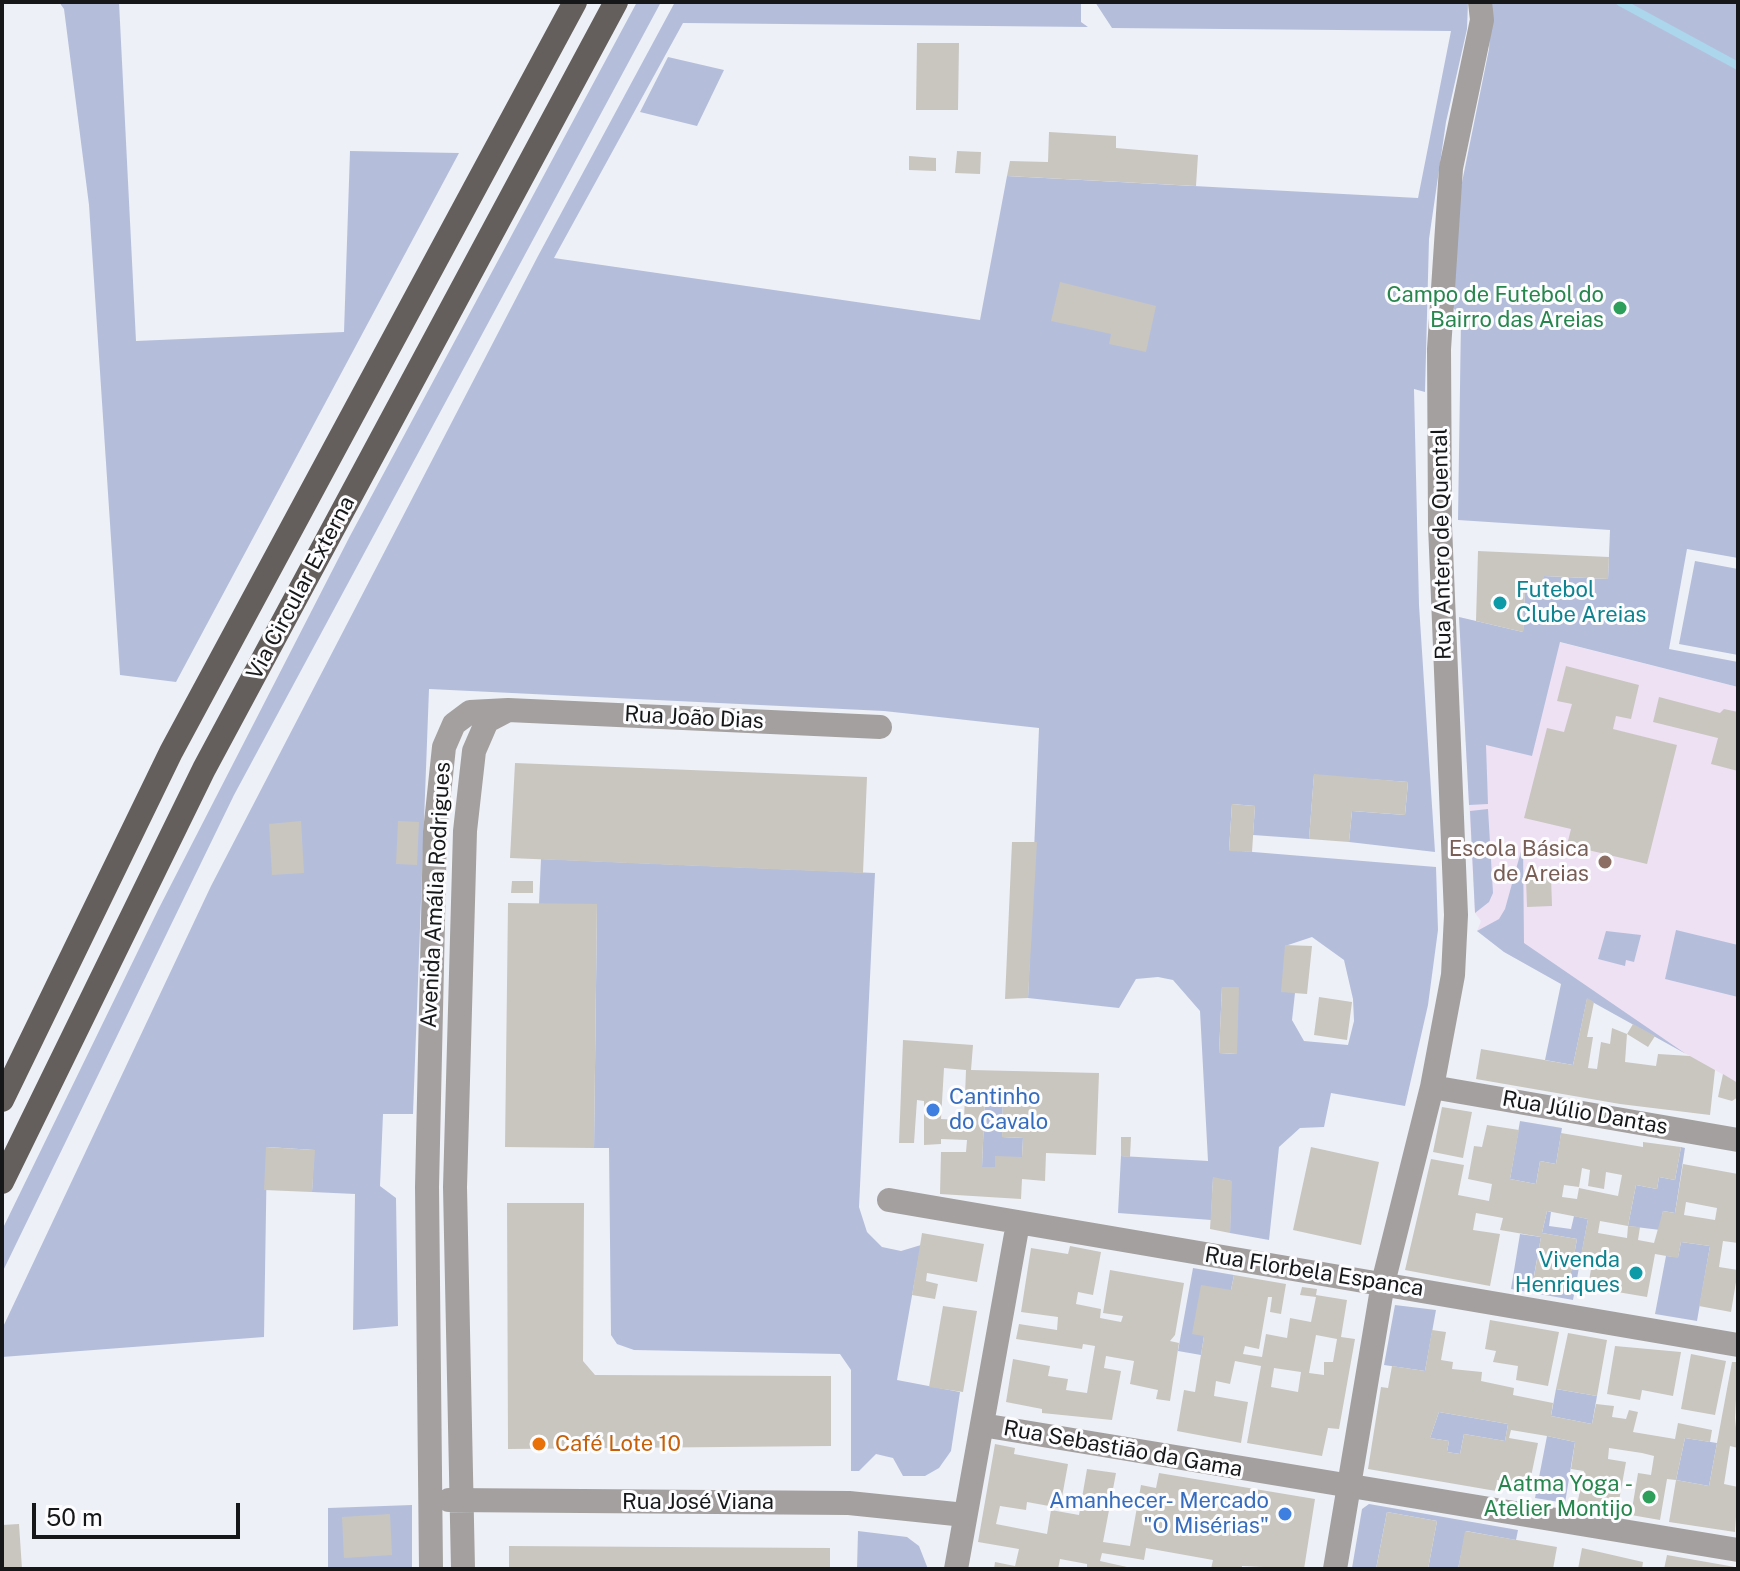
<!DOCTYPE html>
<html>
<head>
<meta charset="utf-8">
<style>
  body { margin:0 }
  #map { position:relative; width:1740px; height:1571px; overflow:hidden; background:#eef0f7; font-family:"Public Sans",sans-serif }
  canvas { display:block }
  .frame { position:absolute; inset:0; border:4px solid #161719; pointer-events:none }
  .scale { position:absolute; left:32px; top:1503px; width:208px; height:36px; box-sizing:border-box; border:4px solid #161719; border-top:0; padding-left:10px; font-size:24px; line-height:28px; white-space:nowrap; color:#161719; -webkit-text-stroke:6px #fdfdff; paint-order:stroke }
</style>
</head>
<body>
<div id="map">
<canvas width="1740" height="1571"></canvas>
<div class="frame"></div>
<div class="scale">50 m</div>
</div>
<script>
const ctx = document.querySelector('canvas').getContext('2d');
ctx.lineJoin = 'round';
function fill(path, color) {
  ctx.fillStyle = color;
  ctx.fill(path, 'evenodd');
}
function toPath(rows) {
  const path = new Path2D();
  for (const r of rows) {
    path.moveTo(r[0], r[1]);
    for (let i = 2; i < r.length; i += 2) path.lineTo(r[i], r[i + 1]);
  }
  return path;
}
function strokePath(path, color, width, dash) {
  ctx.strokeStyle = color;
  ctx.lineWidth = width;
  ctx.lineCap = dash ? 'butt' : 'round';
  ctx.setLineDash(dash || []);
  ctx.stroke(path);
}
function write(font, color, halo, rows, align = 'center') {
  ctx.font = font + ' "Public Sans",sans-serif';
  ctx.lineWidth = 6;
  ctx.setLineDash([]);
  ctx.textBaseline = 'middle';
  ctx.strokeStyle = halo;
  ctx.fillStyle = color;
  for (const [text, x, y, turn = 0] of rows) {
    ctx.save();
    ctx.translate(x, y);
    ctx.rotate((+turn || 0) * Math.PI / 180);
    ctx.textAlign = isNaN(turn) ? turn : align;
    if (halo) ctx.strokeText(text, 0, 0);
    ctx.fillText(text, 0, 0);
    ctx.restore();
  }
}
fill(toPath([
  [1459,617,1738,687,1738,1083,1504,952,1477,931,1481,921,1475,913]
]), '#eee1f4');
fill(toPath([
  [59,2,119,2,136,341,344,332,350,151,459,153,176,682,120,675,89,205,64,9],
  [637,2,661,2,234,795,2,1273,2,1230,158,910,350,536],
  [675,2,1081,2,1081,22,1088,27,683,23,554,258,980,320,1007,176,1418,198,1451,31,1112,28,1095,2,1468,2,1467,29,1446,122,1429,239,1425,392,1414,389,1419,605,1435,852,1349,842,1352,811,1405,815,1408,782,1314,775,1309,839,1253,835,1255,806,1232,804,1229,850,1436,867,1438,930,1428,1005,1405,1106,1331,1093,1324,1127,1300,1128,1279,1147,1269,1240,1230,1233,1231,1181,1213,1178,1211,1220,1118,1213,1121,1156,1208,1161,1200,1011,1173,980,1158,977,1136,979,1119,1008,1028,998,1039,728,884,711,429,689,413,1114,383,1114,380,1186,396,1198,398,1326,353,1330,355,1194,312,1192,314,1150,267,1147,264,1337,2,1357,2,1329,211,886,538,256],
  [1312,937,1344,960,1353,999,1354,1021,1348,1045,1304,1041,1292,1020,1295,993,1285,946],
  [1222,987,1238,987,1236,1054,1219,1053],
  [1492,2,1738,2,1738,558,1687,549,1669,649,1738,662,1738,687,1560,642,1532,756,1486,745,1488,804,1469,805,1459,617,1523,632,1525,591,1544,591,1544,576,1608,579,1610,530,1458,520,1461,320,1453,307,1459,197,1489,49],
  [668,57,724,70,697,126,640,112],
  [1695,561,1738,569,1738,655,1679,644],
  [1488,809,1493,893,1489,902,1475,913,1470,811],
  [1523,844,1524,943,1686,1054,1587,999,1573,1065,1545,1060,1561,984,1504,952,1477,931,1499,919,1505,909],
  [541,859,875,873,859,1207,867,1232,882,1247,901,1251,921,1245,897,1380,960,1392,951,1451,939,1468,925,1476,903,1476,893,1458,876,1454,859,1471,851,1471,851,1370,840,1354,634,1350,617,1344,611,1335,609,1148,594,1148,597,905,539,904],
  [1676,930,1738,945,1738,997,1665,979],
  [1606,931,1641,935,1634,962,1626,960,1625,966,1598,959],
  [985,1094,1003,1094,1002,1137,1023,1138,1022,1157,996,1157,995,1167,982,1167],
  [1520,1121,1562,1128,1556,1164,1540,1161,1536,1184,1510,1179],
  [1681,1147,1685,1148,1675,1213,1663,1211,1660,1230,1628,1226,1636,1185,1657,1189,1659,1177,1675,1180],
  [1547,1211,1551,1212,1549,1226,1571,1229,1574,1216,1588,1219,1573,1300,1511,1289,1520,1234,1541,1237,1533,1281,1568,1288,1577,1239,1542,1233],
  [1681,1242,1710,1246,1697,1321,1655,1314,1666,1256,1678,1257],
  [1193,1268,1234,1275,1231,1290,1204,1336,1201,1355,1178,1351],
  [1395,1305,1436,1310,1425,1371,1384,1365],
  [1556,1389,1597,1396,1592,1424,1551,1416],
  [1439,1412,1508,1424,1505,1441,1464,1434,1460,1454,1447,1452,1449,1441,1430,1438],
  [1547,1436,1575,1442,1565,1503,1535,1498],
  [1685,1438,1717,1443,1709,1486,1676,1480],
  [1369,1504,1518,1530,1516,1540,1466,1531,1458,1569,1428,1569,1437,1521,1387,1512,1376,1569,1352,1568,1362,1509],
  [412,1505,412,1569,328,1569,328,1508],
  [858,1531,907,1537,919,1546,928,1569,857,1569]
]), '#b4bedb');
strokePath(toPath([
  [1620,2,1738,66]
]), '#abd6ec', 8);
fill(toPath([
  [917,43,959,43,958,110,916,110],
  [1049,132,1116,136,1116,148,1198,155,1196,186,1007,176,1010,161,1048,162],
  [957,151,981,152,980,174,955,173],
  [909,156,936,158,936,171,909,170],
  [1060,282,1156,306,1146,352,1109,344,1111,334,1051,321],
  [1478,551,1609,557,1608,579,1544,576,1544,592,1525,591,1523,632,1476,621],
  [1566,666,1639,685,1631,719,1616,716,1613,729,1677,745,1647,864,1567,845,1571,829,1524,818,1547,728,1564,732,1572,704,1557,701],
  [1659,697,1720,713,1724,709,1738,712,1738,771,1711,764,1718,738,1653,722],
  [515,763,867,777,863,873,510,858],
  [1314,774,1408,782,1405,815,1352,811,1349,842,1309,839],
  [1232,804,1255,806,1252,852,1229,851],
  [301,821,304,873,272,875,269,824],
  [398,821,419,822,417,865,396,864],
  [1012,842,1037,842,1028,998,1005,999],
  [1551,877,1552,906,1527,907,1526,878],
  [512,881,533,881,533,893,511,893],
  [508,903,597,904,594,1148,505,1147],
  [1285,945,1312,946,1307,994,1281,992],
  [1222,987,1239,987,1237,1054,1219,1053],
  [1319,997,1352,1002,1347,1040,1314,1035],
  [1587,998,1594,1002,1587,1037,1593,1037,1588,1068,1597,1069,1601,1042,1610,1044,1612,1028,1627,1034,1633,1024,1655,1036,1648,1047,1627,1034,1625,1062,1656,1066,1658,1054,1690,1056,1715,1070,1710,1115,1620,1104,1476,1079,1481,1049,1573,1065],
  [903,1040,973,1045,971,1070,1099,1073,1096,1155,1046,1153,1045,1181,1022,1179,1021,1199,940,1194,941,1152,966,1152,967,1140,941,1139,941,1144,924,1145,924,1101,917,1100,914,1143,899,1143],
  [944,1068,966,1070,964,1120,941,1119],
  [985,1094,1003,1094,1002,1137,1023,1138,1022,1157,995,1156,995,1167,982,1167],
  [1723,1074,1738,1083,1738,1097,1732,1101,1718,1097],
  [1442,1107,1472,1112,1463,1158,1433,1152],
  [1487,1125,1519,1130,1510,1179,1536,1184,1540,1161,1556,1164,1561,1133,1643,1147,1643,1142,1681,1147,1675,1180,1659,1177,1657,1189,1636,1185,1628,1226,1600,1221,1598,1233,1627,1238,1628,1226,1640,1227,1638,1240,1654,1243,1663,1211,1675,1213,1683,1164,1738,1174,1738,1243,1723,1241,1719,1267,1738,1270,1731,1312,1699,1306,1710,1246,1681,1242,1678,1258,1655,1254,1647,1297,1588,1287,1593,1257,1581,1255,1588,1219,1547,1211,1542,1233,1577,1239,1568,1288,1533,1282,1541,1237,1500,1230,1503,1218,1476,1213,1473,1230,1500,1234,1490,1286,1405,1270,1431,1159,1464,1165,1458,1195,1489,1201,1492,1184,1468,1179,1474,1146,1482,1147],
  [1582,1168,1590,1170,1588,1186,1604,1189,1606,1172,1622,1175,1618,1196,1579,1188,1577,1199,1562,1197,1564,1185,1579,1187],
  [1686,1202,1717,1208,1715,1220,1684,1215],
  [1121,1137,1131,1137,1130,1157,1121,1156],
  [266,1147,315,1150,312,1192,264,1190],
  [1311,1147,1379,1162,1361,1245,1293,1230],
  [1213,1177,1232,1181,1230,1233,1210,1229],
  [507,1203,584,1203,583,1361,595,1375,831,1376,831,1446,508,1449],
  [922,1233,984,1244,977,1282,927,1273,926,1281,938,1284,935,1299,912,1295],
  [1070,1246,1101,1252,1093,1295,1078,1292,1076,1304,1101,1309,1100,1318,1121,1322,1123,1316,1103,1313,1110,1270,1184,1283,1175,1335,1170,1341,1179,1343,1170,1401,1156,1399,1158,1390,1130,1384,1134,1361,1106,1356,1104,1368,1121,1371,1112,1420,1042,1413,1042,1409,1006,1402,1013,1359,1050,1366,1048,1376,1068,1379,1066,1390,1087,1393,1095,1346,1083,1344,1082,1349,1016,1339,1019,1324,1057,1330,1058,1317,1021,1312,1031,1248,1068,1254],
  [1234,1275,1286,1284,1281,1314,1270,1312,1272,1297,1268,1297,1259,1349,1245,1346,1243,1354,1262,1357,1266,1334,1287,1338,1290,1318,1311,1322,1316,1297,1300,1295,1302,1287,1317,1289,1316,1295,1347,1300,1341,1337,1355,1339,1339,1429,1328,1428,1322,1456,1247,1443,1261,1366,1235,1361,1230,1384,1216,1381,1214,1396,1248,1402,1241,1443,1177,1431,1184,1390,1195,1392,1204,1336,1192,1334,1201,1285,1231,1290],
  [1316,1335,1337,1339,1333,1362,1324,1362,1324,1375,1309,1373],
  [1274,1368,1301,1372,1298,1392,1271,1387],
  [943,1306,977,1311,963,1392,929,1387],
  [1490,1320,1559,1332,1548,1386,1516,1380,1518,1366,1493,1362,1496,1351,1485,1349],
  [1432,1330,1446,1332,1441,1360,1453,1362,1452,1369,1482,1372,1481,1381,1514,1388,1513,1395,1553,1403,1551,1416,1592,1424,1596,1404,1614,1406,1612,1417,1626,1419,1629,1410,1638,1412,1633,1432,1675,1439,1678,1423,1712,1430,1710,1442,1685,1438,1676,1480,1709,1486,1732,1362,1738,1362,1735,1418,1738,1448,1730,1446,1724,1484,1738,1487,1735,1532,1669,1522,1676,1480,1667,1479,1660,1520,1631,1515,1638,1473,1651,1475,1654,1456,1642,1453,1609,1448,1608,1459,1626,1462,1617,1512,1577,1505,1584,1471,1571,1469,1575,1442,1547,1436,1511,1430,1509,1438,1538,1443,1529,1486,1497,1480,1496,1491,1368,1469,1381,1387,1388,1388,1392,1366,1425,1371],
  [1439,1412,1508,1424,1505,1441,1464,1434,1460,1454,1447,1452,1449,1441,1430,1438],
  [1568,1333,1607,1340,1597,1396,1556,1389],
  [1615,1346,1681,1352,1673,1396,1642,1390,1640,1400,1607,1394],
  [1691,1354,1726,1361,1715,1415,1681,1409],
  [995,1444,1015,1448,1014,1454,1068,1464,1060,1508,1027,1502,1026,1510,1000,1506,996,1524,1047,1534,1051,1510,1079,1515,1087,1469,1116,1473,1103,1542,1130,1546,1141,1485,1156,1488,1159,1473,1315,1499,1304,1569,1242,1566,1242,1569,1211,1569,1213,1560,1146,1548,1144,1560,1102,1553,1100,1561,1136,1569,1087,1569,1087,1564,1060,1559,1058,1569,994,1569,995,1562,1015,1566,1019,1549,978,1542],
  [1387,1512,1437,1521,1428,1569,1376,1569],
  [390,1514,392,1555,344,1558,342,1517],
  [19,1524,22,1569,2,1569,2,1525],
  [1465,1531,1557,1547,1553,1569,1458,1569],
  [509,1546,830,1548,830,1569,509,1569],
  [1582,1548,1643,1562,1642,1569,1578,1569],
  [1667,1555,1735,1567,1735,1569,1664,1569]
]), '#c9c6c0');
strokePath(toPath([
  [1432,1087,1738,1140],
  [889,1200,1738,1345],
  [982,1425,1738,1550],
  [449,1500,849,1503,965,1515],
  [431,1569,427,1187,435,832,444,747,454,724,470,712,508,710,880,727],
  [463,1569,455,1187,465,831,474,751,487,721,508,710],
  [956,1569,1018,1223],
  [1335,1569,1383,1283,1432,1087,1453,975,1456,915,1440,525,1439,349,1451,168,1482,20,1480,2]
]), '#a3a09f', 24);
strokePath(toPath([
  [2,1100,171,752,575,2],
  [2,1182,204,769,616,2]
]), '#645f5c', 24);
for (const [x, y, r, color] of [
  [1620,308,8,"#2e9e5b"],
  [1500,603,8,"#0f9aa8"],
  [1605,862,8,"#8d6e63"],
  [933,1110,8,"#3f7fe0"],
  [1636,1273,8,"#0f9aa8"],
  [539,1444,8,"#e8710a"],
  [1649,1497,8,"#2e9e5b"],
  [1285,1514,8,"#3f7fe0"]
]) {
  const dot = new Path2D();
  dot.arc(x, y, r, 0, 2 * Math.PI);
  ctx.fillStyle = color;
  ctx.fill(dot);
  strokePath(dot, '#fdfdff', 3);
}
write('22px', '#27864d', '#fdfdff', [
  ["Campo de Futebol do",1604,295],
  ["Bairro das Areias",1604,320],
  ["Aatma Yoga -",1633,1484],
  ["Atelier Montijo",1633,1509]
], 'right');
write('22px', '#161719', '#fdfdff', [
  ["Rua Antero de Quental",1442,544,-91],
  ["Via Circular Externa",301,588,-62],
  ["Rua João Dias",694,718,3],
  ["Avenida Amália Rodrigues",436,895,-87],
  ["Rua Júlio Dantas",1585,1113,10],
  ["Rua Florbela Espanca",1314,1272,9],
  ["Rua Sebastião da Gama",1123,1449,10],
  ["Rua José Viana",698,1502]
]);
write('22px', '#0d838f', '#fdfdff', [
  ["Futebol",1516,590],
  ["Clube Areias",1516,615],
  ["Vivenda",1620,1260,"right"],
  ["Henriques",1620,1285,"right"]
], 'left');
write('22px', '#785e54', '#fdfdff', [
  ["Escola Básica",1589,849],
  ["de Areias",1589,874]
], 'right');
write('22px', '#366cbe', '#fdfdff', [
  ["Cantinho",949,1097],
  ["do Cavalo",949,1122],
  ["Amanhecer- Mercado",1269,1501,"right"],
  ["\"O Misérias\"",1269,1526,"right"]
], 'left');
write('22px', '#c56008', '#fdfdff', [
  ["Café Lote 10",555,1444]
], 'left');
</script>
</body>
</html>
